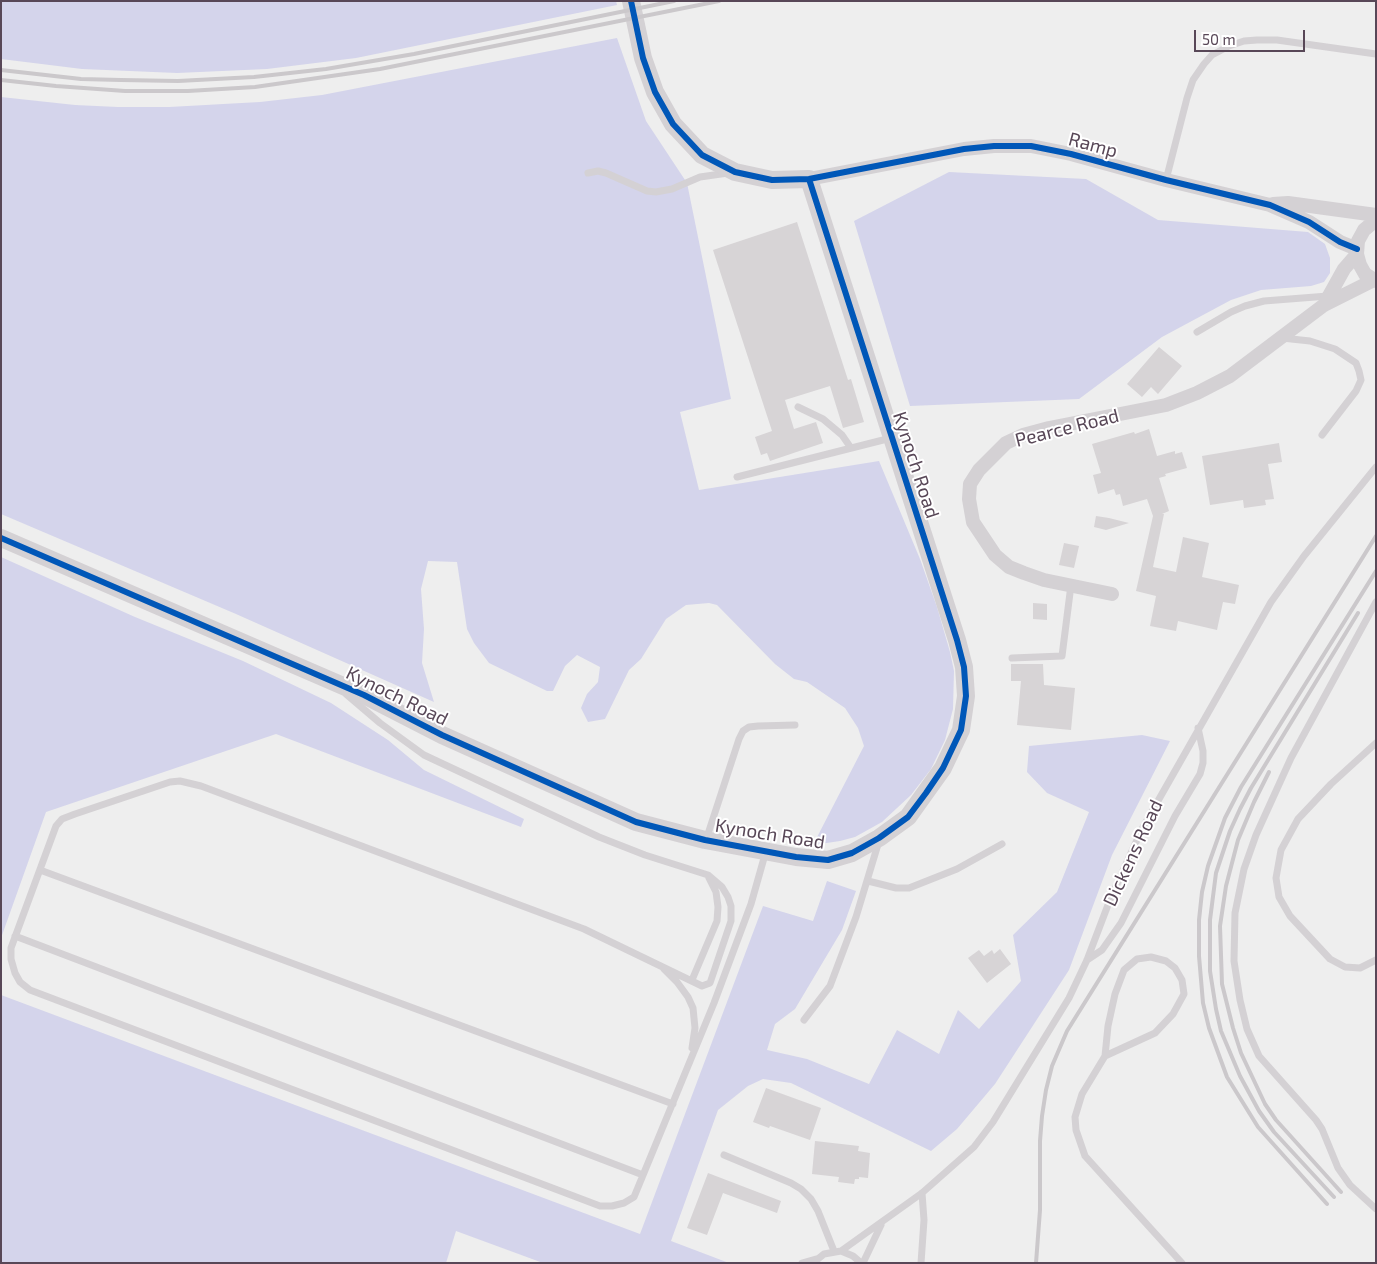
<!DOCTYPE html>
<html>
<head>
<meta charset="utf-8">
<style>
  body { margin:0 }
  #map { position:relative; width:1377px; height:1264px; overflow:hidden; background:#eee; font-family:"Exo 2",sans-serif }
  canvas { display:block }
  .frame { position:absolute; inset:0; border:2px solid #584757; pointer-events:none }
  .scale { position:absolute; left:1194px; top:30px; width:111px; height:22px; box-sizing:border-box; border:2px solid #584757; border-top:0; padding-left:6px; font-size:15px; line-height:18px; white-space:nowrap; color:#584757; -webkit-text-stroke:4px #fff; paint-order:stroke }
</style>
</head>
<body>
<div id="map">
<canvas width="1377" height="1264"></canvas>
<div class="frame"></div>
<div class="scale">50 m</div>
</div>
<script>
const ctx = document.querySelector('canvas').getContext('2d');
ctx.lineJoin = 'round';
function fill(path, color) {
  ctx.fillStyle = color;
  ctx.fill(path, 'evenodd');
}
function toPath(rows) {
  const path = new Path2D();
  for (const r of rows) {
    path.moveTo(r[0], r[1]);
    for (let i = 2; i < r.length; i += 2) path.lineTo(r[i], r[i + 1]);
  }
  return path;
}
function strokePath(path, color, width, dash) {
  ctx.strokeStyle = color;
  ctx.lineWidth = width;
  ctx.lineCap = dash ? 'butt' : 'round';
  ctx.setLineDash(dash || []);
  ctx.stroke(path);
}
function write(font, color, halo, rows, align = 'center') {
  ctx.font = font + ' "Exo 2",sans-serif';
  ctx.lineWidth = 4;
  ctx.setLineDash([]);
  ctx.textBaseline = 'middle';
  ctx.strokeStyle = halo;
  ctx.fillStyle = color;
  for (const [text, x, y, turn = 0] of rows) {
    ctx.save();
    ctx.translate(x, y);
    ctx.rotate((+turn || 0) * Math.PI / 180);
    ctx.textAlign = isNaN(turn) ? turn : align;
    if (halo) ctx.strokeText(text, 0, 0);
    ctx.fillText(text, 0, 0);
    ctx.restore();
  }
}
fill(toPath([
  [1,1,616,1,617,5,356,58,267,69,177,73,82,69,1,59],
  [617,38,646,121,687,183,731,399,680,412,699,490,879,461,920,559,937,607,950,652,954,671,953,709,945,740,931,769,911,795,882,822,855,837,840,841,813,845,864,746,858,728,845,708,807,682,794,679,775,664,717,605,709,603,686,605,666,619,641,659,629,670,605,719,588,722,581,708,587,694,598,682,600,667,577,655,565,666,553,691,547,691,489,663,474,643,467,629,457,562,428,561,421,589,424,629,422,663,434,702,236,614,1,514,1,97,75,105,118,107,169,107,260,102,322,95],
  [949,172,1086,179,1158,220,1308,232,1325,244,1330,258,1330,273,1324,282,1311,286,1261,290,1231,300,1162,337,1079,399,910,406,854,221],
  [1,557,135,617,243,661,331,703,388,740,424,770,524,819,521,827,276,734,46,812,1,938],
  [1142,735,1170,741,1112,855,1069,970,995,1084,957,1129,931,1151,791,1083,763,1079,748,1086,718,1110,671,1241,729,1263,543,1263,456,1231,446,1263,1,1263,1,995,640,1234,763,906,813,921,827,881,856,891,842,930,795,1009,775,1024,767,1050,807,1059,869,1084,897,1030,939,1054,958,1010,979,1029,1021,981,1013,935,1057,892,1089,812,1047,793,1027,772,1029,746]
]), '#d4d4eb');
fill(toPath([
  [797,222,848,380,851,379,864,422,843,428,830,386,785,400,794,429,816,422,823,443,770,461,767,453,761,455,755,437,772,431,713,250],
  [1159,347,1182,366,1158,394,1151,387,1142,397,1127,384],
  [1149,429,1157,456,1175,451,1175,454,1182,452,1187,468,1165,474,1166,476,1159,478,1169,511,1162,514,1164,514,1153,567,1176,572,1183,537,1209,543,1202,577,1239,585,1235,604,1223,602,1217,630,1178,621,1176,631,1150,626,1156,596,1136,591,1153,516,1147,499,1123,506,1120,494,1116,495,1114,489,1098,494,1093,475,1101,473,1092,444,1134,432,1135,434],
  [1279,443,1282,462,1268,464,1274,499,1265,500,1266,505,1244,508,1243,500,1210,505,1202,456],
  [1096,516,1109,518,1129,523,1106,530,1094,527],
  [1064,543,1079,546,1074,568,1059,565],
  [1033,603,1047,604,1047,620,1033,619],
  [1011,664,1043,664,1044,685,1075,688,1071,730,1017,725,1021,681,1011,681],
  [1000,949,1011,964,987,983,968,958,979,950,984,956,992,950,994,954],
  [766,1088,821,1108,810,1140,770,1126,769,1128,753,1122],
  [815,1141,859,1146,858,1151,870,1153,868,1178,859,1177,859,1179,855,1179,854,1184,838,1182,839,1177,812,1174],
  [708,1173,781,1201,777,1213,723,1193,707,1235,687,1228]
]), '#d7d4d6');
strokePath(toPath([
  [588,173,598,171,606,173,647,191,656,192,672,189,700,177,728,173],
  [1166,180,1187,98,1193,80,1204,64,1212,55,1229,46,1244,41,1257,40,1277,40,1376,54],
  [1197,332,1231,312,1245,306,1264,301,1328,296],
  [1282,338,1310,341,1335,349,1356,363,1359,371,1361,380,1356,391,1322,435],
  [798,407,823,419,842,435,851,448],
  [737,477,891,438],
  [1376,602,1291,758,1256,835,1244,869,1235,913,1234,961,1240,1000,1247,1029,1259,1056,1316,1120,1322,1129,1338,1168,1350,1185,1376,1209],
  [1012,658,1062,656,1071,585],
  [346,694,380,723,424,755,599,837,645,855,708,875,722,887,728,897,731,906,731,921,710,983,702,986,584,929,201,786,180,781,170,782,75,814,62,819,56,826,11,948,11,959,15,973,20,982,30,990,600,1206,612,1206,624,1203,634,1197,714,1003,751,904,766,851],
  [1376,743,1331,784,1298,819,1281,850,1276,878,1279,897,1290,916,1330,959,1345,967,1360,968,1376,960],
  [706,840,739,739,743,731,749,727,758,726,795,725],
  [40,870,673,1104],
  [868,881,896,888,909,888,957,869,1002,844],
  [15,936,643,1175],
  [1087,960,1102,950,1121,923,1175,816,1200,774,1203,763,1203,751,1198,728],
  [664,969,677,982,688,997,693,1008,695,1028,692,1048],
  [692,980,717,921,718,907,716,892,709,878],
  [804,1020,830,986,856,917,879,841],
  [1105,1056,1155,1033,1173,1014,1184,994,1182,980,1175,968,1166,961,1151,957,1137,959,1124,970,1115,994,1108,1026,1105,1056,1082,1094,1075,1117,1076,1130,1085,1156,1182,1263],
  [724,1155,791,1183,801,1189,811,1199,818,1211,834,1251],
  [841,1251,922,1193,974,1147,993,1122,1069,998,1087,960,1111,897,1142,829,1271,602,1304,556,1376,467],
  [802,1263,816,1259],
  [813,1263,824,1254,841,1251,853,1256,861,1263],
  [863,1263,881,1225],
  [921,1263,924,1220,922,1193]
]), '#d4d1d4', 7);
strokePath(toPath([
  [809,179,964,149,994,146,1031,146,1071,154,1166,180,1270,205,1309,222,1340,242,1357,249],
  [1273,204,1288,203,1376,215],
  [1376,220,1364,230,1358,241,1357,254,1360,265,1365,274,1376,281],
  [1324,305,1344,269,1357,254],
  [1112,594,1044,580,1024,573,1009,567,995,555,973,522,969,499,970,484,979,470,1006,443,1023,435,1049,428,1166,405,1197,393,1230,376,1324,305,1374,280]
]), '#d4d1d4', 14);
strokePath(toPath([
  [1,538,364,695,442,735,636,822,705,840,796,857,828,860,852,853,879,838,908,817,943,768,961,730,966,696,964,667,957,640,809,179,772,180,735,172,702,155,673,124,655,92,643,58,631,1]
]), '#d4d1d4', 18);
strokePath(toPath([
  [1,70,81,79,121,80,178,81,254,77,326,69,414,54,674,1],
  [1,80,56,86,125,91,188,91,255,87,380,69,719,1],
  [1269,772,1254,802,1238,840,1226,886,1220,926,1222,984,1233,1028,1241,1053,1265,1104,1276,1120,1341,1192],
  [1334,1197,1274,1132,1259,1111,1240,1076,1221,1031,1216,1009,1210,971,1210,920,1216,873,1230,831,1240,809,1251,788,1358,613],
  [1327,1204,1258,1127,1227,1077,1209,1028,1203,1003,1199,956,1199,920,1202,892,1208,866,1225,818,1241,787,1376,571],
  [1036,1263,1040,1210,1040,1141,1042,1116,1046,1090,1052,1066,1067,1031,1376,536]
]), '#cbc8cb', 4);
strokePath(toPath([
  [631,1,643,58,655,92,673,124,702,155,735,172,772,180,809,179,964,149,994,146,1031,146,1071,154,1166,180,1270,205,1309,222,1340,242,1357,249],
  [1,538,364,695,442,735,636,822,705,840,796,857,828,860,852,853,879,838,908,817,926,793,943,768,961,730,966,696,964,667,957,640,809,179]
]), '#0057b8', 6);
write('19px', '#584757', '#fff', [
  ["Ramp",1093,145,15],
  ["Pearce Road",1067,428,-14],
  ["Kynoch Road",916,465,72],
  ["Kynoch Road",397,696,26],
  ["Kynoch Road",770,834,9],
  ["Dickens Road",1133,853,-65]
]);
</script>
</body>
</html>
